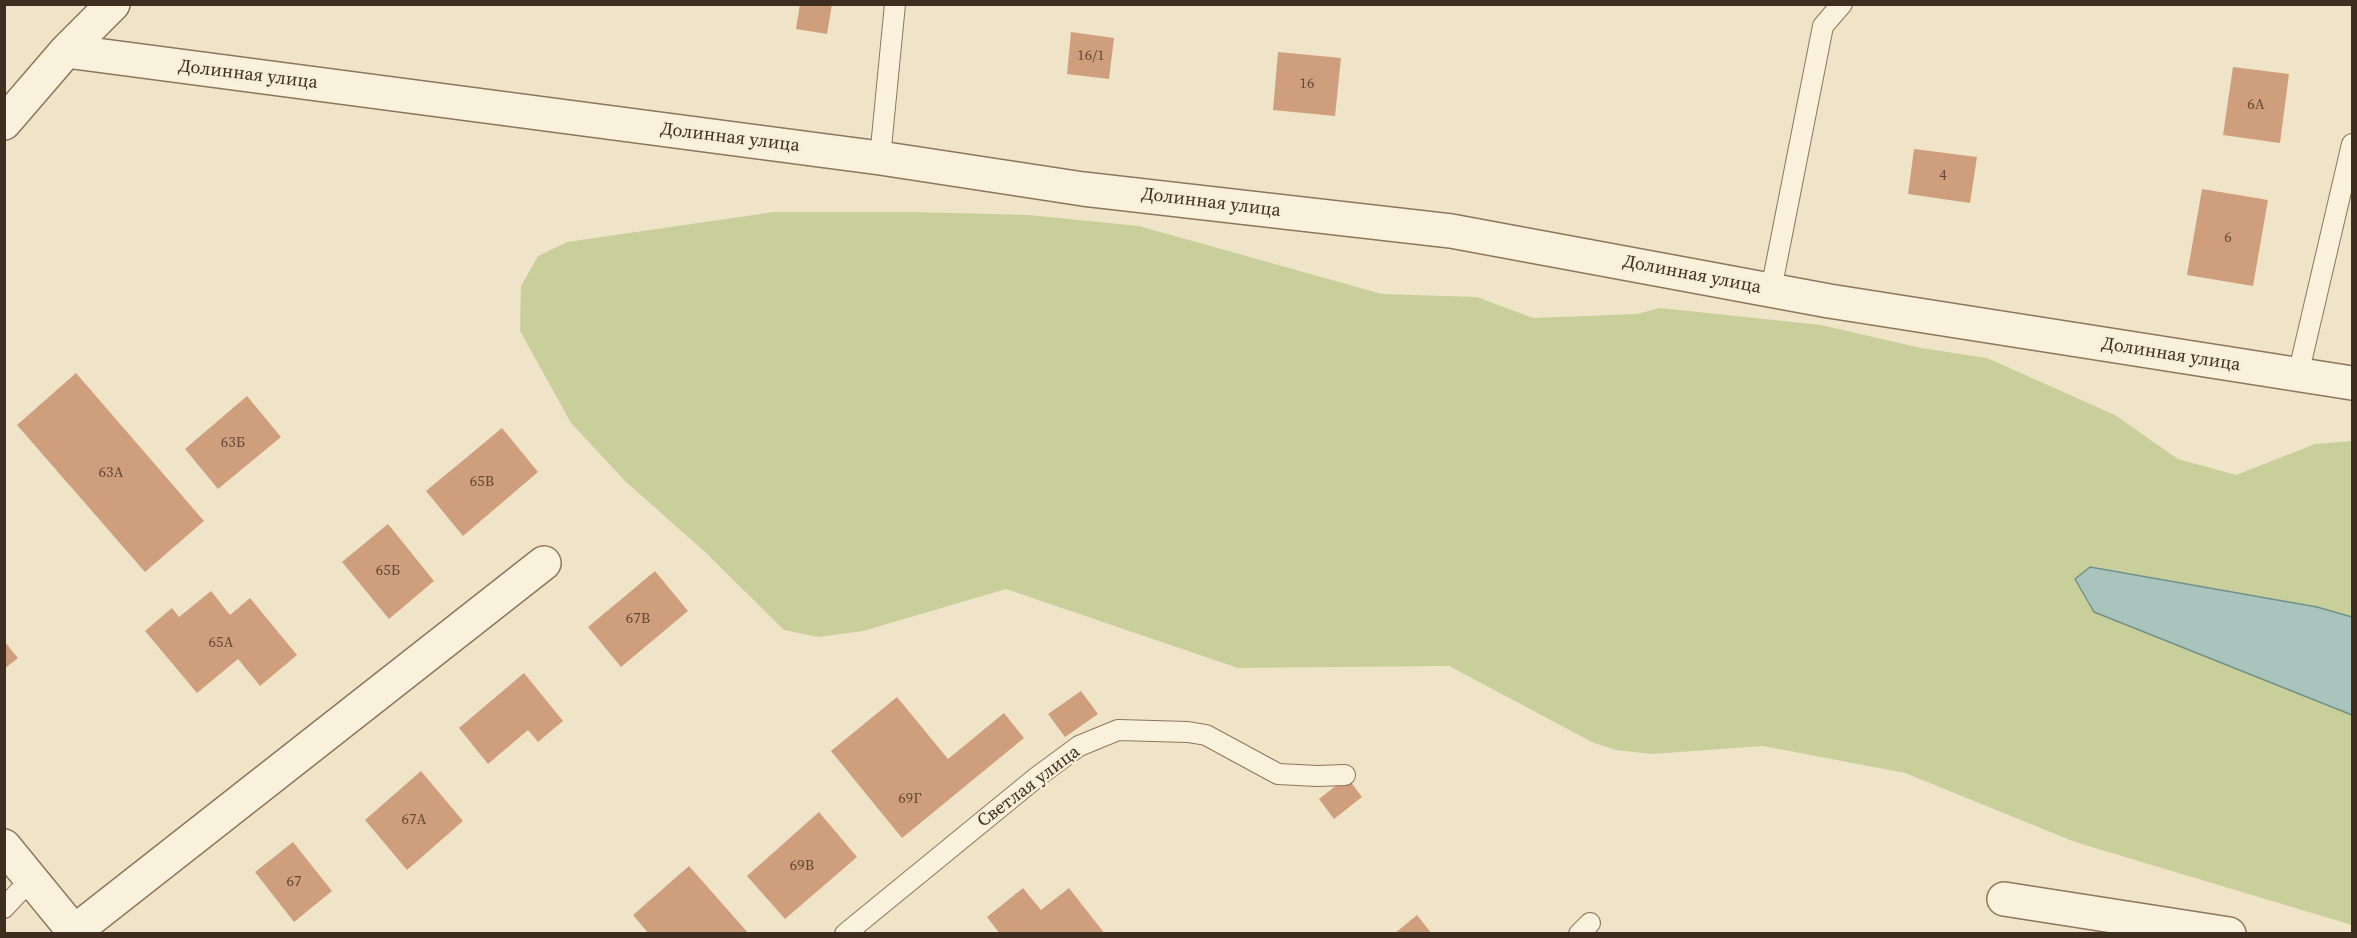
<!DOCTYPE html>
<html>
<head>
<meta charset="utf-8">
<style>
  body { margin:0 }
  #map { position:relative; width:2357px; height:938px; overflow:hidden; background:#f0e4c8; font-family:"Source Serif 4",serif }
  canvas { display:block }
  .frame { position:absolute; inset:0; border:6px solid #3d2e20; pointer-events:none }
</style>
</head>
<body>
<div id="map">
<canvas width="2357" height="938"></canvas>
<div class="frame"></div>
</div>
<script>
const ctx = document.querySelector('canvas').getContext('2d');
ctx.lineJoin = 'round';
function fill(path, color) {
  ctx.fillStyle = color;
  ctx.fill(path, 'evenodd');
}
function toPath(rows) {
  const path = new Path2D();
  for (const r of rows) {
    path.moveTo(r[0], r[1]);
    for (let i = 2; i < r.length; i += 2) path.lineTo(r[i], r[i + 1]);
  }
  return path;
}
function strokePath(path, color, width, dash) {
  ctx.strokeStyle = color;
  ctx.lineWidth = width;
  ctx.lineCap = dash ? 'butt' : 'round';
  ctx.setLineDash(dash || []);
  ctx.stroke(path);
}
function write(font, color, halo, rows, align = 'center') {
  ctx.font = font + ' "Source Serif 4",serif';
  ctx.lineWidth = 5;
  ctx.setLineDash([]);
  ctx.textBaseline = 'middle';
  ctx.strokeStyle = halo;
  ctx.fillStyle = color;
  for (const [text, x, y, turn = 0] of rows) {
    ctx.save();
    ctx.translate(x, y);
    ctx.rotate((+turn || 0) * Math.PI / 180);
    ctx.textAlign = isNaN(turn) ? turn : align;
    if (halo) ctx.strokeText(text, 0, 0);
    ctx.fillText(text, 0, 0);
    ctx.restore();
  }
}
fill(toPath([
  [774,212,914,212,1029,215,1139,226,1382,294,1477,297,1533,318,1637,314,1660,308,1821,325,1921,348,1987,358,2115,415,2178,459,2236,475,2315,444,2352,441,2352,617,2317,607,2091,567,2094,612,2352,715,2352,925,2075,842,1905,773,1763,746,1652,754,1616,750,1594,743,1449,666,1238,668,1006,589,863,631,818,637,784,630,705,552,625,481,571,423,520,331,521,286,538,256,567,242]
]), '#c9cf9b');
const water = toPath([
  [2090,567,2317,607,2352,617,2352,715,2094,612,2075,579,2090,567]
]);
fill(water, '#a9c4bc');
strokePath(water, '#6f938a', 1.5);
fill(toPath([
  [800,4,832,4,827,34,796,29],
  [1071,32,1114,38,1109,79,1067,74],
  [1278,52,1341,58,1335,116,1273,110],
  [2233,67,2289,74,2280,143,2223,135],
  [1914,149,1977,157,1970,203,1908,194],
  [2202,189,2268,200,2253,286,2187,275],
  [76,373,204,521,145,572,17,425],
  [247,396,281,437,218,489,185,449],
  [502,428,538,472,463,536,426,491],
  [388,524,434,581,389,619,342,562],
  [655,571,688,611,621,667,588,627],
  [211,591,230,615,250,598,297,655,260,686,238,659,197,693,145,631,172,608,179,617],
  [4,641,18,658,4,669],
  [524,673,563,721,538,742,528,730,488,764,459,728],
  [1081,691,1098,714,1065,737,1048,714],
  [897,697,948,759,1004,713,1024,738,902,838,831,751],
  [421,771,463,821,407,870,365,820],
  [1347,777,1362,797,1334,819,1319,799],
  [819,812,857,857,785,919,747,876],
  [293,842,332,891,294,922,255,872],
  [689,866,749,934,649,934,633,915],
  [1023,888,1041,910,1069,888,1105,934,1000,934,987,917],
  [1417,915,1432,934,1394,934]
]), '#cf9f7d');
const service = toPath([
  [880,158,895,4],
  [1771,290,1823,26,1842,4],
  [2298,375,2352,144],
  [4,908,31,879],
  [845,934,1037,777,1079,746,1118,730,1188,732,1206,735,1278,774,1317,776,1345,775],
  [1579,934,1590,923]
]);
const minor = toPath([
  [66,51,880,158,1083,189,1451,231,1829,301,2352,383],
  [4,123,66,51,113,4],
  [4,846,76,934],
  [2004,899,2229,934],
  [74,932,544,563]
]);
strokePath(service, '#8d765c', 22);
strokePath(minor, '#8d765c', 36);
strokePath(service, '#faf1dc', 20);
strokePath(minor, '#faf1dc', 33);
write('15px', '#624a37', null, [
  ["16/1",1091,56],
  ["16",1307,84],
  ["6А",2256,105],
  ["4",1943,176],
  ["6",2228,238],
  ["63Б",233,443],
  ["63А",111,473],
  ["65В",482,482],
  ["65Б",388,571],
  ["67В",638,619],
  ["65А",221,643],
  ["69Г",910,799],
  ["67А",414,820],
  ["69В",802,866],
  ["67",294,882]
]);
write('18px', '#3d2e20', '#f7eed8', [
  ["Долинная улица",248,75,7],
  ["Долинная улица",730,138,7],
  ["Долинная улица",1211,203,7],
  ["Долинная улица",1692,275,11],
  ["Долинная улица",2171,355,9],
  ["Светлая улица",1029,787,-37]
]);
</script>
</body>
</html>
